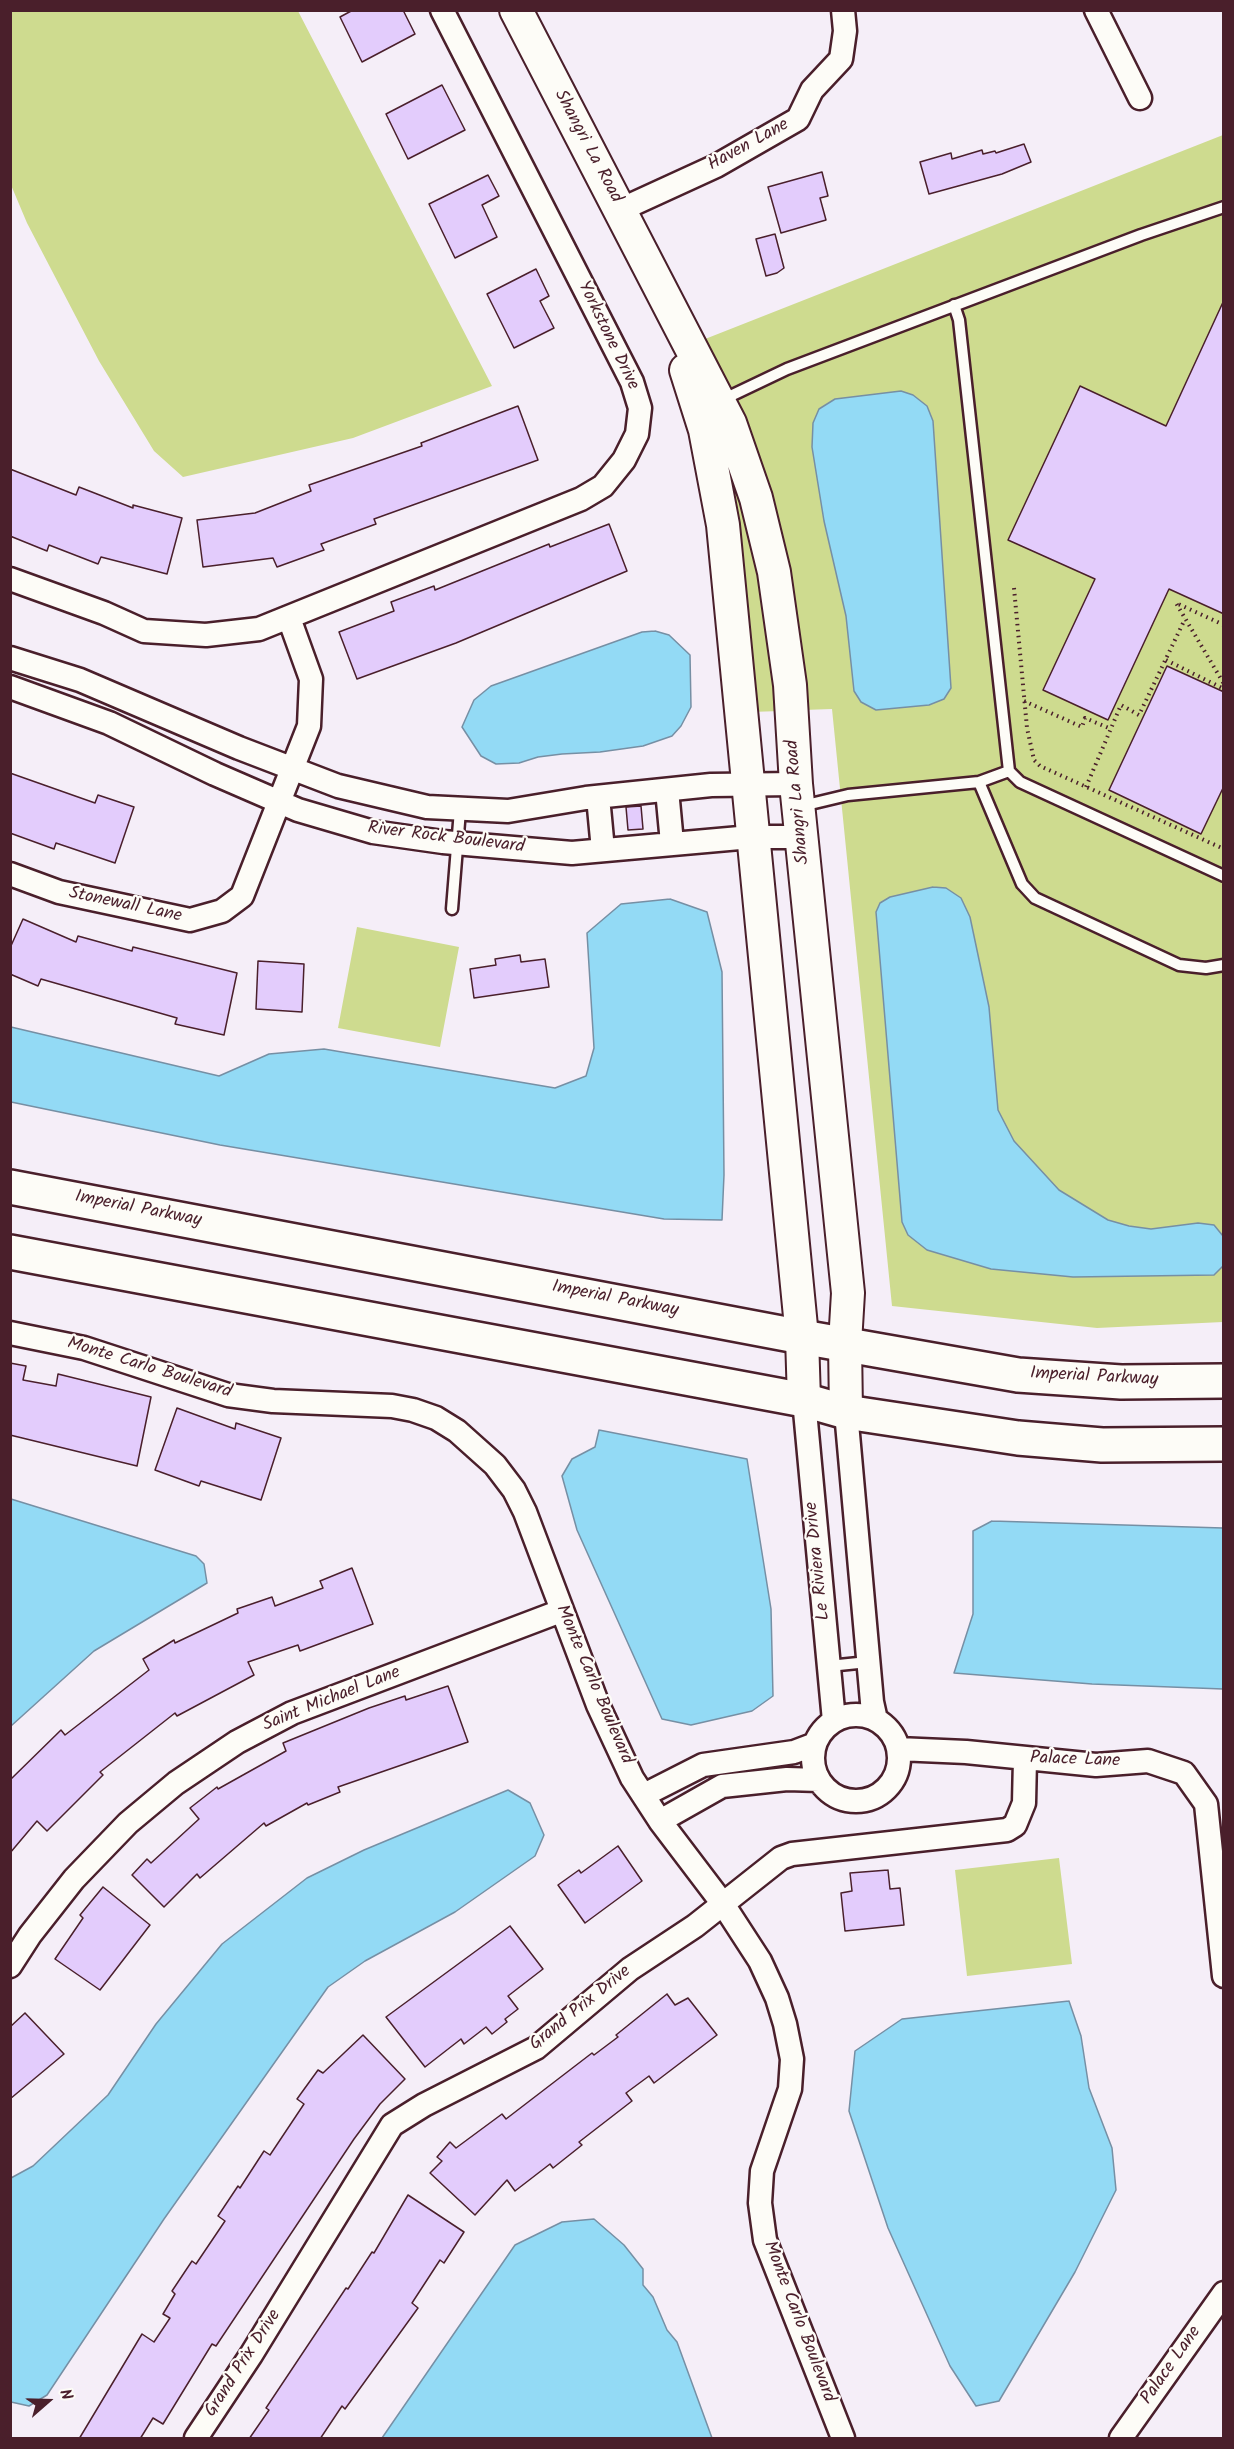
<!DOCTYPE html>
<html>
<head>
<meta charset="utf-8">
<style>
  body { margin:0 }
  #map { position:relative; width:1234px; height:2449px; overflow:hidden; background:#f5eef8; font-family:Kalam,sans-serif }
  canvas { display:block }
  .frame { position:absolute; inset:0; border:12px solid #4a1f2b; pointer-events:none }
  .north { position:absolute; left:18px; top:2371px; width:60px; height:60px; -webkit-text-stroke:4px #fdfcf7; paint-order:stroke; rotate:70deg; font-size:16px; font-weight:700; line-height:24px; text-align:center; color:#4a1f2b }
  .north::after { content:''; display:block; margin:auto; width:21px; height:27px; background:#4a1f2b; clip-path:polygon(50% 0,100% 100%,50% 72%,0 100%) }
</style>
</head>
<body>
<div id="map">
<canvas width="1234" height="2449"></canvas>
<div class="frame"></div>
<div class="north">N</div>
</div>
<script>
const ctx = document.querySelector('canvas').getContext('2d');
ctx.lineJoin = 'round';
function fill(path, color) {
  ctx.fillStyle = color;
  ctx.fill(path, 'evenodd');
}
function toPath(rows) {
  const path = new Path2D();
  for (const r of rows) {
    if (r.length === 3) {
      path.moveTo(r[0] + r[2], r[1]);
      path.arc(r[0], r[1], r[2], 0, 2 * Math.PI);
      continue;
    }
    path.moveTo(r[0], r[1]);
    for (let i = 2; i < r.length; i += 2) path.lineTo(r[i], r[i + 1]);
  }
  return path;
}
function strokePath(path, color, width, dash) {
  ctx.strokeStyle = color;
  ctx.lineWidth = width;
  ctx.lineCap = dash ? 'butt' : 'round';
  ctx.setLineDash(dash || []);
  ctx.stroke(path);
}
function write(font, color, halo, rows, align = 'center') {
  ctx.font = font + ' Kalam,sans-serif';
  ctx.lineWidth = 4.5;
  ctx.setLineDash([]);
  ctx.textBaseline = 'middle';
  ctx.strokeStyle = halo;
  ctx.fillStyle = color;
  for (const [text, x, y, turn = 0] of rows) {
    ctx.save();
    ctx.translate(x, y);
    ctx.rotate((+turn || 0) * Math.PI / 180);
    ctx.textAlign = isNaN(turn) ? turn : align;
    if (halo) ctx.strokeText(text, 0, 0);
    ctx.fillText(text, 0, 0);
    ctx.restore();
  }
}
fill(toPath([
  [10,11,298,11,492,386,353,438,183,477,154,451,99,361,27,223,11,185],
  [1223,135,1223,1322,1097,1328,892,1306,832,709,803,710,700,341],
  [720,427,763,574,781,711,750,712],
  [357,927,459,947,440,1047,338,1028],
  [1059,1858,1072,1964,967,1976,955,1870]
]), '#cedb8f');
const water = toPath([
  [901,391,913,395,927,406,933,421,951,688,944,699,929,705,876,710,861,702,854,691,846,616,824,521,812,447,813,423,819,409,835,399,901,391],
  [655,631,669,635,690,655,691,707,681,726,672,736,643,746,600,752,562,754,538,757,519,763,496,764,481,756,462,727,474,700,491,686,642,632,655,631],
  [933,887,946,888,961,898,970,917,989,1007,998,1110,1014,1141,1059,1190,1108,1220,1129,1226,1151,1229,1198,1223,1214,1225,1223,1236,1224,1265,1214,1275,1073,1277,991,1269,927,1250,908,1235,902,1222,876,912,880,903,890,897,933,887],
  [670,899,707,912,722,972,724,1175,722,1220,664,1219,220,1145,11,1102,11,1027,219,1076,269,1054,324,1049,555,1088,586,1076,594,1048,587,933,621,904,670,899],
  [599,1430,747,1459,771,1609,773,1696,752,1711,691,1725,662,1719,577,1530,562,1476,572,1459,595,1447,599,1430],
  [11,1499,196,1556,204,1564,207,1583,94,1651,11,1726,11,1499],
  [992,1521,1223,1528,1223,1689,1092,1684,954,1673,973,1614,973,1531,992,1521],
  [508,1790,530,1803,544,1835,535,1856,455,1912,365,1961,328,1987,164,2219,47,2395,29,2406,11,2402,11,2178,33,2166,108,2095,156,2024,222,1944,307,1878,364,1850,508,1790],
  [1069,2001,1081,2036,1089,2088,1112,2148,1116,2190,1075,2272,999,2401,976,2406,950,2366,888,2228,849,2111,855,2051,902,2019,1069,2001],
  [594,2219,624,2245,643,2269,643,2285,653,2297,667,2330,677,2342,712,2438,382,2438,515,2245,562,2222,594,2219]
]);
fill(water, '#93daf5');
strokePath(water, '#768fa4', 1.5);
const building = toPath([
  [353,10,403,10,415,34,362,62,340,17,353,10],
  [442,85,465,130,408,159,386,114,442,85],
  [1024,144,1031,162,1002,174,929,194,920,162,951,153,952,159,982,150,983,154,995,151,996,153,1024,144],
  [822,172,828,196,820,198,826,220,781,233,768,187,822,172],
  [488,175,499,196,482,205,497,237,455,258,429,204,488,175],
  [775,234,784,268,777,273,766,276,756,239,775,234],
  [536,269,549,296,540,301,554,328,514,348,487,294,536,269],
  [1224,300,1224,614,1169,589,1108,720,1043,690,1095,579,1008,540,1080,386,1166,426,1224,300],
  [518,406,538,460,374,519,376,524,321,544,324,550,277,567,273,558,203,567,197,520,255,513,311,491,309,485,422,446,421,443,518,406],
  [10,469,76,495,79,487,133,508,133,505,182,518,167,574,101,557,98,564,49,545,47,551,10,536,10,469],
  [609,524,627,571,456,643,357,679,339,632,394,611,391,602,434,586,435,590,549,544,550,547,609,524],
  [1167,666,1224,692,1224,786,1201,834,1109,790,1167,666],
  [10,773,95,803,98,795,134,807,115,863,56,843,54,849,10,833,10,773],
  [641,806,643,829,628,830,626,807,641,806],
  [23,919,76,942,78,936,132,951,133,947,237,973,224,1035,175,1024,177,1018,41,979,38,986,10,974,10,948,23,919],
  [520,955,521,962,545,959,549,987,474,998,470,969,496,965,495,959,520,955],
  [258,961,304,964,302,1012,256,1009,258,961],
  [10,1363,26,1366,23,1380,56,1386,58,1374,151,1397,137,1466,10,1435,10,1363],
  [177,1408,235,1429,236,1423,281,1438,261,1500,201,1481,199,1486,155,1470,177,1408],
  [352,1568,373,1624,300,1651,298,1645,248,1662,254,1675,177,1716,175,1713,100,1772,103,1775,47,1831,37,1821,10,1853,10,1780,61,1730,65,1735,149,1670,143,1659,174,1640,175,1643,238,1613,237,1609,272,1597,275,1606,323,1588,320,1581,352,1568],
  [448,1686,468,1742,338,1787,340,1792,308,1805,307,1803,266,1826,264,1823,200,1878,197,1874,164,1907,132,1875,147,1859,151,1863,199,1819,190,1808,217,1787,218,1789,286,1751,283,1743,369,1708,405,1696,406,1700,448,1686],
  [618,1846,642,1881,585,1923,558,1885,579,1870,581,1873,618,1846],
  [888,1870,890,1889,900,1888,904,1925,845,1931,841,1893,852,1891,850,1873,888,1870],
  [103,1887,150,1925,100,1990,55,1959,83,1918,80,1915,103,1887],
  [510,1926,543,1969,508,1996,518,2009,505,2019,507,2022,492,2034,486,2027,464,2044,461,2039,425,2067,386,2017,510,1926],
  [667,1994,675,2005,688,1998,717,2035,654,2083,649,2076,626,2093,632,2101,579,2142,582,2145,553,2168,550,2164,515,2191,507,2180,475,2215,430,2173,442,2161,437,2157,450,2142,456,2148,502,2114,506,2119,592,2053,594,2055,618,2037,616,2035,667,1994],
  [25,2013,64,2054,10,2099,10,2027,25,2013],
  [363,2035,405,2079,380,2104,354,2139,216,2346,212,2344,163,2424,153,2418,140,2439,79,2439,142,2334,154,2342,170,2318,163,2314,175,2294,172,2291,192,2261,196,2264,225,2221,218,2216,238,2186,240,2188,264,2151,270,2155,304,2104,297,2099,318,2070,323,2073,363,2035],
  [408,2195,464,2232,444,2263,440,2260,412,2303,418,2308,345,2409,342,2406,320,2439,249,2439,269,2410,266,2408,346,2288,348,2289,372,2252,374,2253,408,2195]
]);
fill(building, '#e3ccfc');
strokePath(building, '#4a1f2b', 1.5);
const lane = toPath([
  [722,400,787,369,1141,235,1224,207],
  [1009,771,1020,782,1224,876],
  [979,782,1022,884,1035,898,1179,965,1206,968,1224,965],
  [802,806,848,795,979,782,1009,771,959,320,954,305],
  [452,909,460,810],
  [829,1666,868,1662]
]);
const street = toPath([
  [1096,10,1140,98],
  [620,210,716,166,798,119,812,90,841,59,845,31,843,10],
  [10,579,104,613,144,631,206,635,259,629,581,499,603,486,624,460,637,434,640,408,632,382,442,10],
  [10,658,80,680,239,748,338,786,427,807,508,811,586,798,711,785,796,784],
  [10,687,109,723,215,774,298,810,373,832,443,842,572,853,751,837,801,837],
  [667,790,672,843],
  [598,797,603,850],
  [10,874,59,892,190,920,222,911,242,896,309,726,311,679,289,618],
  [10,1333,84,1348,228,1395,273,1401,392,1406,413,1410,436,1418,457,1431,495,1465,514,1490,525,1512,598,1705,632,1778,660,1821,723,1904,760,1961,777,1998,785,2024,792,2059,790,2089,762,2171,760,2203,765,2240,843,2438],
  [804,1400,834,1721],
  [846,1412,872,1702,876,1720],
  [856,1758,43],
  [898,1749,966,1752,1096,1765,1148,1761,1184,1773,1206,1804,1224,1976],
  [644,1795,703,1765,794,1752,815,1744],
  [660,1821,722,1786,787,1779,819,1780],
  [10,1966,30,1935,74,1879,128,1823,176,1783,237,1742,292,1713,561,1611],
  [196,2438,251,2355,392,2125,424,2105,536,2048,630,1969,695,1926,781,1858,792,1854,1007,1830,1015,1825,1024,1803,1025,1759],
  [1121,2438,1224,2293]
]);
const secondary = toPath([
  [516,10,730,423,756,498,774,572,790,685,796,784,848,1293,845,1343,846,1412],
  [686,370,705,430,723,525,802,1337,804,1400]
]);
const primary = toPath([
  [10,1187,802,1337,1018,1375,1121,1382,1224,1381],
  [10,1252,804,1400,846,1412,1018,1438,1102,1445,1224,1444]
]);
strokePath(lane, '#4a1f2b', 15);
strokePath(street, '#4a1f2b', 27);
strokePath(secondary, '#4a1f2b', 36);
strokePath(primary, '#4a1f2b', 38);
strokePath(toPath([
  [1014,588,1027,728,1034,760,1040,766,1224,849],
  [1224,625,1176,603,1224,684],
  [1166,660,1224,689],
  [1024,701,1082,727,1085,718,1111,729],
  [1086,787,1121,705,1139,715,1185,619]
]), '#4a1f2b', 4, [1.5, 4.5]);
strokePath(lane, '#fdfcf7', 10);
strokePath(street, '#fdfcf7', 22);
strokePath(secondary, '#fdfcf7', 32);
strokePath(primary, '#fdfcf7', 33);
write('18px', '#4a1f2b', '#fdfcf7', [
  ["Haven Lane",749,146,-29],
  ["Shangri La Road",587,147,62],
  ["Yorkstone Drive",607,336,64],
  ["Shangri La Road",799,802,-95],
  ["River Rock Boulevard",446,839,7],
  ["Stonewall Lane",125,906,12],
  ["Imperial Parkway",138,1210,11],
  ["Imperial Parkway",615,1300,11],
  ["Monte Carlo Boulevard",149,1369,17],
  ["Imperial Parkway",1094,1378,3],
  ["Le Riviera Drive",819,1561,-96],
  ["Monte Carlo Boulevard",593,1685,67],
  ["Saint Michael Lane",332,1700,-22],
  ["Palace Lane",1075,1761,2],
  ["Grand Prix Drive",581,2009,-39],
  ["Monte Carlo Boulevard",798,2322,69],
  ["Grand Prix Drive",244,2364,-57],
  ["Palace Lane",1172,2366,-55]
]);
</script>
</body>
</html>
